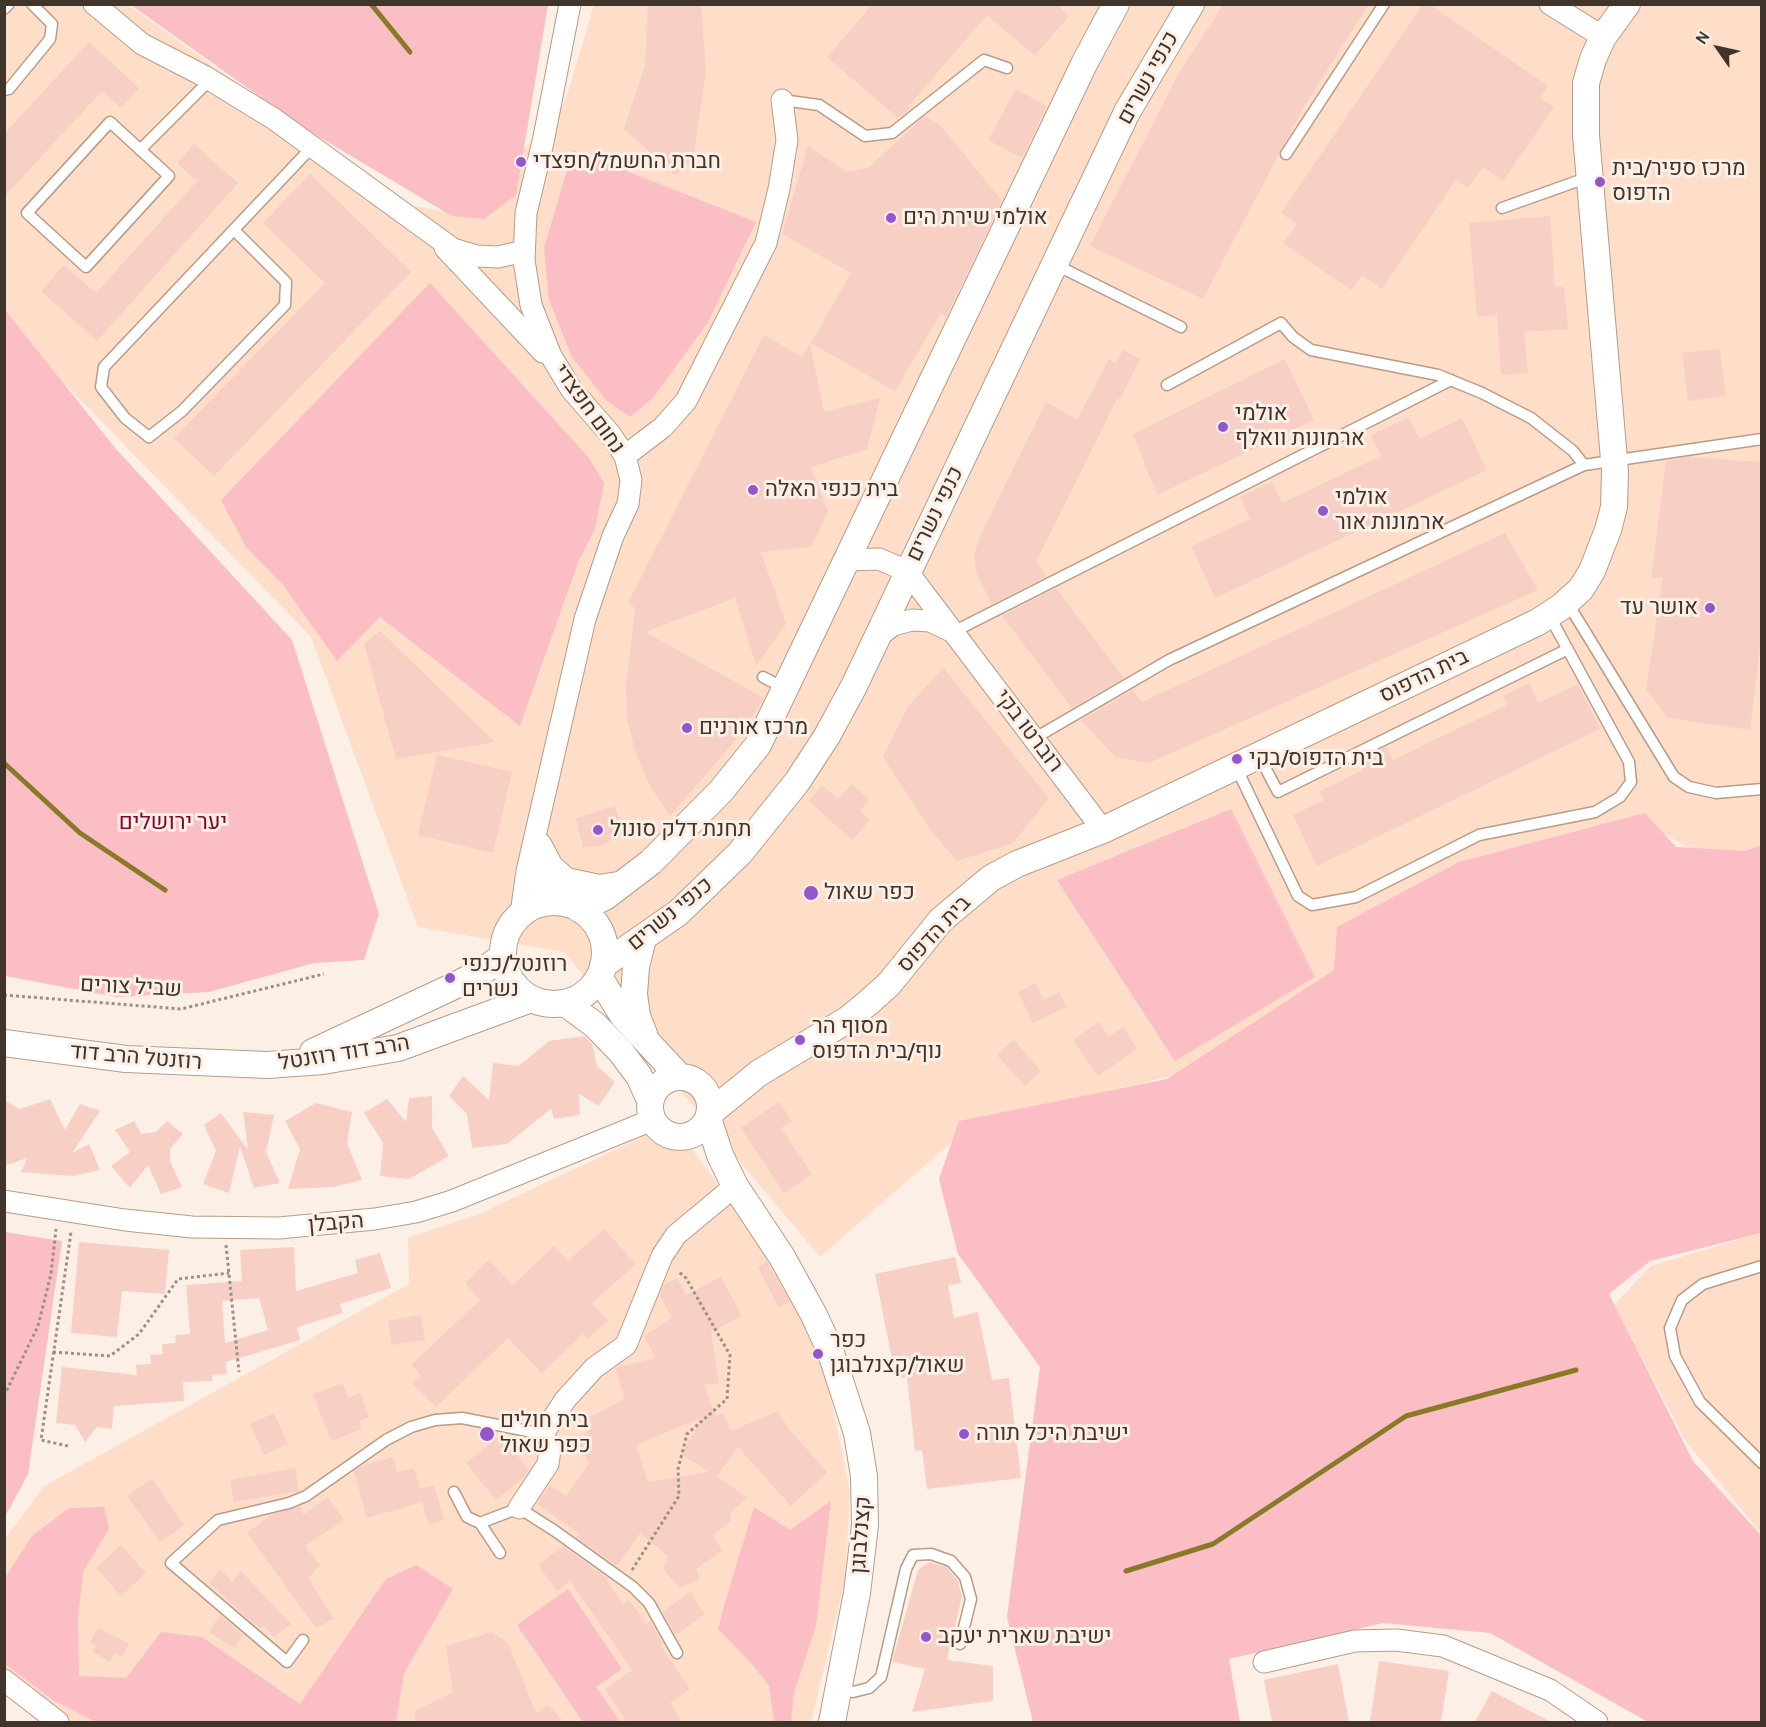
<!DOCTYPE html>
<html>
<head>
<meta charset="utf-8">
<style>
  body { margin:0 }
  #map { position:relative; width:1766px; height:1727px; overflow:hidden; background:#fcefe6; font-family:Cabin,sans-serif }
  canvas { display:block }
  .frame { position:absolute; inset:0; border:6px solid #41342b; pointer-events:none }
  .north { position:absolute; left:1688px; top:18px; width:60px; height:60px; -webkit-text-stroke:4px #fcefe6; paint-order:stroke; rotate:304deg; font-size:16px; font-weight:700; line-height:24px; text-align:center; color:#41342b }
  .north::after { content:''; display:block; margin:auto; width:21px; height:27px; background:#41342b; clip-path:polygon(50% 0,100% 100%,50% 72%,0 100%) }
</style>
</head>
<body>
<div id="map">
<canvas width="1766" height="1727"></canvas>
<div class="frame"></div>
<div class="north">N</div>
</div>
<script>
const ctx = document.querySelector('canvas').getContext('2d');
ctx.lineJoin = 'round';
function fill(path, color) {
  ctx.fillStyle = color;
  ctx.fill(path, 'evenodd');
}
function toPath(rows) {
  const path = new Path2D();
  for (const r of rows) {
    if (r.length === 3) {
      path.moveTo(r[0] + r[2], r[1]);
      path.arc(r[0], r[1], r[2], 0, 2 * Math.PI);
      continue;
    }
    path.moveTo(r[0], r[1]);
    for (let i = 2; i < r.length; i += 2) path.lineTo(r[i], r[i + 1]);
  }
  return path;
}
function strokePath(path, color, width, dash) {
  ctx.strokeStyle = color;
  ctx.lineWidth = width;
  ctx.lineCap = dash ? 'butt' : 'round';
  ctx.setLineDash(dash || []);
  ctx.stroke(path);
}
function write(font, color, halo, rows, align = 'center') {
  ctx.font = font + ' Cabin,Heebo,sans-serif';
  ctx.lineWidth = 6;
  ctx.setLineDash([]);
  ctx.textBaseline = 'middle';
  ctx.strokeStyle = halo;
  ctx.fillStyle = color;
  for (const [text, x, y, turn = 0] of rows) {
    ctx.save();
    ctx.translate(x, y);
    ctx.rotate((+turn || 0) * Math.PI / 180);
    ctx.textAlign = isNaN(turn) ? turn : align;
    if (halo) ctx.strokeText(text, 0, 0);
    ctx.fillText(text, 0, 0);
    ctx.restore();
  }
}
fill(toPath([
  [5,5,128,5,407,205,466,215,565,102,594,5,1761,5,1761,852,1723,870,1646,822,1341,965,1176,1075,975,1122,820,1257,564,952,418,927,311,637,5,322],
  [672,1123,764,1244,802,1319,828,1383,850,1492,845,1580,811,1722,70,1722,5,1674,5,1539,44,1486,409,1284,408,1238,477,1215],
  [1761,1233,1761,1533,1687,1443,1614,1305,1651,1266]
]), '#fedec8');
fill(toPath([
  [131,5,548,5,516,195,484,219,452,216,304,128],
  [573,150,756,222,708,322,653,398,630,417,607,401,572,357,549,300,544,248],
  [430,283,589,458,604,483,595,529,579,560,520,726,380,617,337,661,283,585,246,547,221,500],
  [5,310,116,449,292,640,379,914,364,960,314,963,209,992,117,997,5,976],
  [1231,809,1315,977,1175,1061,1057,880],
  [1645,813,1676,847,1745,851,1761,845,1761,1233,1650,1261,1609,1294,1693,1461,1761,1535,1761,1722,1648,1722,1490,1633,1383,1623,1229,1659,1240,1722,1033,1722,1007,1617,1040,1367,958,1254,939,1179,959,1121,1167,1079,1334,970,1337,927,1459,862],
  [5,1232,62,1241,28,1474,5,1517],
  [831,1501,816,1626,794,1692,791,1722,774,1722,769,1686,753,1665,718,1629,726,1599,754,1507,790,1530],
  [104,1507,109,1529,83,1572,78,1618,79,1676,126,1678,161,1632,202,1637,300,1704,386,1579,416,1565,453,1589,404,1673,396,1722,95,1722,53,1700,5,1664,5,1578,32,1536,69,1508],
  [568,1589,622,1669,596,1687,620,1722,583,1722,517,1625]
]), '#fabec4');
strokePath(toPath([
  [371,4,410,52],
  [4,763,80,833,165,890],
  [1126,1571,1213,1544,1406,1416,1576,1370]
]), '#897a28', 5);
fill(toPath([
  [648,4,701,5,706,71,693,160,675,175,624,129,645,65],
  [873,4,1056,4,1069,16,1035,56,987,15,908,107,911,108,898,118,827,57],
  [1224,4,1369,4,1303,108,1203,299,1090,246,1180,71],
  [1423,4,1429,4,1548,86,1540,98,1554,107,1503,181,1483,167,1468,188,1456,180,1382,289,1362,275,1351,290,1283,243,1297,224,1281,213],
  [89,42,139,88,121,108,102,91,4,197,4,134],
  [1016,89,1047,106,1022,158,988,140],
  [925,116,941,126,1002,201,946,317,941,313,895,391,811,343,851,273,782,234,808,146,847,172,868,168],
  [194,144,238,183,97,341,41,291,64,265,96,293,197,181,177,163],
  [310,174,411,272,214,476,174,438,325,283,263,223],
  [1550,216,1555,287,1564,287,1568,329,1524,332,1528,373,1501,375,1497,315,1477,317,1469,223],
  [764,335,802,357,810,344,824,412,880,398,867,449,811,467,828,512,811,547,761,552,786,624,756,665,735,598,645,632,764,698,740,735,670,816,650,786,636,754,627,720,626,686,635,608,628,603],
  [1720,349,1726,396,1688,401,1682,353],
  [1123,350,1140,359,1119,400,1118,397,1036,562,1047,576,992,604,977,575,974,557,979,538,1046,402,1077,420,1109,359,1116,363],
  [1285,359,1314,420,1157,495,1133,434],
  [1409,417,1419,439,1462,418,1487,470,1215,598,1191,546,1250,519,1240,497,1272,482,1282,503,1381,456,1371,435],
  [1689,457,1761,462,1761,639,1750,730,1668,718,1646,690,1663,577,1651,578,1666,461],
  [1505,533,1538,590,1149,763,1115,757,1081,720,1133,690,1142,702],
  [1056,588,1124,678,1072,708,1002,616],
  [380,631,495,742,396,759,364,644],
  [943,668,1049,798,1013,843,957,861,932,832,883,757,907,708],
  [1529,683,1538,703,1578,684,1600,729,1317,866,1293,815,1324,800,1320,791,1363,770,1359,760,1386,747,1393,760,1507,705,1503,696],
  [437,755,512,772,493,853,418,835],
  [852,784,869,800,860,811,870,820,852,840,809,801,822,785,838,799],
  [615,806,620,823,616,837,603,845,583,848,576,818],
  [1036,983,1043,1000,1059,992,1066,1007,1033,1023,1018,992],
  [1099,1022,1109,1037,1123,1027,1137,1049,1098,1076,1073,1040],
  [584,1036,592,1044,597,1066,615,1082,599,1106,579,1094,580,1115,554,1119,551,1109,507,1144,472,1148,467,1114,449,1096,463,1076,489,1100,493,1063,519,1066,549,1041],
  [1014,1040,1041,1071,1025,1086,997,1055],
  [432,1096,432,1128,449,1156,409,1179,380,1176,383,1143,364,1113,387,1099,406,1122,409,1098],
  [50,1099,65,1130,80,1104,100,1111,72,1153,89,1144,100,1170,73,1176,21,1172,27,1158,4,1166,4,1100,20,1109],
  [779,1102,792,1121,781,1128,812,1174,784,1193,741,1128],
  [316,1103,352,1112,347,1143,362,1180,334,1187,288,1189,300,1149,285,1121],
  [243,1112,274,1115,266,1152,280,1183,254,1188,240,1146,229,1193,203,1184,216,1151,204,1125,221,1113,248,1150],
  [134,1121,141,1134,156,1132,167,1121,183,1134,170,1149,170,1161,182,1187,161,1194,148,1165,130,1188,111,1166,130,1152,115,1130],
  [604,1229,636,1264,592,1303,608,1321,587,1339,583,1334,542,1373,508,1338,436,1407,412,1383,421,1375,411,1365,480,1300,465,1283,489,1260,513,1285,554,1246,568,1261],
  [79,1242,169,1250,165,1294,122,1291,117,1337,71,1333],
  [294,1247,296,1291,358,1273,355,1260,380,1253,391,1288,340,1304,343,1313,297,1327,300,1340,226,1362,227,1374,212,1375,213,1381,183,1382,184,1401,114,1406,112,1429,97,1427,85,1442,75,1425,56,1423,62,1367,137,1375,136,1365,151,1364,150,1355,163,1354,162,1344,176,1343,175,1335,190,1334,186,1285,242,1281,240,1250],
  [259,1298,268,1330,225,1343,222,1301],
  [955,1257,961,1283,948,1285,954,1318,978,1312,992,1380,1009,1378,1021,1478,927,1489,922,1450,915,1451,907,1377,896,1379,875,1274],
  [767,1262,790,1302,779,1308,758,1267],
  [721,1277,742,1316,711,1332,719,1383,704,1385,716,1416,723,1413,731,1431,778,1411,789,1429,827,1472,791,1506,738,1447,717,1476,714,1474,747,1498,730,1513,731,1521,713,1535,722,1551,696,1569,700,1579,680,1588,663,1569,668,1556,640,1533,617,1566,576,1537,580,1534,537,1504,550,1485,566,1496,589,1464,579,1443,592,1424,586,1419,625,1399,615,1368,656,1358,644,1336,672,1318,660,1295,664,1285,677,1278,686,1295],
  [703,1417,681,1454,709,1472,648,1482,636,1445],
  [421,1315,425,1340,392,1345,388,1321],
  [343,1383,348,1398,360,1393,369,1417,359,1421,362,1429,331,1441,313,1394],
  [274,1413,288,1444,264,1455,250,1424],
  [501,1435,529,1470,523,1478,496,1500,466,1463],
  [393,1457,397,1472,414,1468,420,1489,434,1485,444,1520,429,1525,422,1502,367,1518,354,1471,362,1466],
  [295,1468,299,1491,234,1502,230,1480],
  [152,1479,184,1525,160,1542,127,1496],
  [328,1497,344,1520,305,1546,320,1565,308,1578,334,1619,316,1628,247,1533,271,1515,301,1506,303,1515],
  [121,1545,146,1573,121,1596,96,1568],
  [563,1546,608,1579,607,1581,623,1604,629,1600,646,1624,650,1621,663,1644,661,1646,690,1689,670,1703,683,1722,627,1722,605,1689,632,1670,570,1581,557,1591,538,1565],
  [929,1562,947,1567,958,1581,962,1596,947,1660,993,1666,993,1701,912,1712,925,1669,892,1662,918,1570],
  [220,1569,232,1582,241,1571,291,1624,274,1637,264,1625,260,1628,252,1622,209,1583],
  [690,1592,705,1614,676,1635,663,1612],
  [220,1615,243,1635,234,1648,209,1632],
  [98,1628,129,1644,122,1657,115,1653,110,1662,93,1652,97,1645,90,1642],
  [492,1632,508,1643,536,1713,548,1705,564,1722,415,1722,415,1711,453,1692,446,1646],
  [1379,1661,1449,1671,1441,1722,1370,1722],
  [1338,1664,1349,1722,1272,1722,1264,1680],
  [1492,1691,1551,1722,1475,1722]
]), '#f7cfc5');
const service = toPath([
  [4,9,9,4],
  [4,90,9,89,50,39,52,24,32,4],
  [782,100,819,105,865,136,892,133,984,60,1007,68],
  [110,122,169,176,86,267,27,213,110,122],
  [140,150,210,80],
  [1286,154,1384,4],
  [1502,208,1589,177],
  [234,230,286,282,285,305,182,411,149,437,125,418,101,387,104,367,312,147],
  [1054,264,1181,327],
  [1167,385,1281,323,1293,337,1311,350,1438,375,1482,393,1531,418,1573,451,1584,465],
  [1567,602,1674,777,1689,787,1716,793,1762,789],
  [953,632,1451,380],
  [763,677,786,689],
  [1035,738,1169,660,1584,465,1762,439],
  [1259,756,1278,792,1568,649],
  [1236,767,1298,896,1312,905,1356,897,1479,835,1595,812,1620,797,1631,782,1629,762,1549,615],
  [1762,1266,1703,1284,1682,1300,1670,1328,1675,1356,1700,1402,1762,1463],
  [454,1492,467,1517,480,1523,500,1553],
  [480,1523,519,1508,555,1531,633,1587,649,1603,677,1653],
  [303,1640,287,1662,171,1563,218,1520,289,1503,306,1496,386,1440,411,1427,435,1420,462,1418,543,1434],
  [839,1689,853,1692,869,1688,881,1677,906,1569,913,1555,931,1554,951,1561,965,1577,971,1599,960,1644]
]);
const minor = toPath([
  [94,4,142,44,204,76,274,119,453,249,477,256,498,257,524,251],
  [1550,4,1603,37],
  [445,248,543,352],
  [625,456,663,427,686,401,766,243,779,189,787,140,782,100],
  [848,560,879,559,907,571,1103,830],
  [876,638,893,625,912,620,930,621,953,632],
  [539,851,543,885,555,902],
  [521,914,527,871,585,619,613,536,628,504,631,480,625,456,610,434,571,389,551,356,531,305,524,260,526,213,543,142,570,4],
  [4,1201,125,1220,192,1227,279,1228,375,1219,416,1212,452,1201,652,1120],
  [519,1508,548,1464,550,1450,543,1434,565,1400,594,1368,626,1345,662,1256,676,1235,735,1186],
  [1264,1662,1355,1641,1396,1640,1443,1646,1550,1690,1597,1722],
  [4,1680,58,1722]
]);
const tertiary = toPath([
  [539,846,550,867,566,881,599,888,618,885],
  [554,953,51],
  [579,909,605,897,651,862,721,791,758,745,1085,62,1116,4],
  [643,938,636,967,634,994,637,1016,644,1034],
  [603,965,678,913,740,853,797,782,827,736,854,686,1127,112,1191,4],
  [599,977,623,1016,679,1076],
  [565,1003,595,1025,621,1052,639,1076,650,1100],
  [4,1043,126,1059,267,1065,323,1061,398,1048,531,999],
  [313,1052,454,986,483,971,503,956],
  [680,1107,30],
  [710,1113,759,1073,847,1020,869,1002,889,984,941,920,991,878,1017,864,1103,830,1538,622,1561,607,1581,589,1592,571,1608,530,1614,507,1615,471,1586,135,1586,83,1593,59,1603,37,1627,4],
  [708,1118,720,1155,735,1186,782,1257,814,1315,830,1350,857,1433,864,1476,865,1525,857,1593,832,1722]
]);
strokePath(service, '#ba9b86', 13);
strokePath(minor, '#ba9b86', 23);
strokePath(tertiary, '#ba9b86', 28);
strokePath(toPath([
  [4,995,181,1009,324,974],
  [226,1245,239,1372],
  [53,1352,110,1356,139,1334,178,1279,229,1273],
  [4,1396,38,1326,51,1274,56,1229],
  [68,1446,41,1440,71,1232],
  [632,1570,679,1496,678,1469,687,1434,727,1399,730,1355,686,1278,678,1271]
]), '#9c8f86', 3, [3, 3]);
strokePath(service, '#fff', 10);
strokePath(minor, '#fff', 21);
strokePath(tertiary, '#fff', 26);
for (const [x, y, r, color] of [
  [521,162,6,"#9356cc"],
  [1600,182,6,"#9356cc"],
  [891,218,6,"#9356cc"],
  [1223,427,6,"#9356cc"],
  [753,490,6,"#9356cc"],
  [1323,511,6,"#9356cc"],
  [1710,608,6,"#9356cc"],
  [687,728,6,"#9356cc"],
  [1237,759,6,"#9356cc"],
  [598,830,6,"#9356cc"],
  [811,893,8,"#9356cc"],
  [450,978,6,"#9356cc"],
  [800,1040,6,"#9356cc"],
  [818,1354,6,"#9356cc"],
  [487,1434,8,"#9356cc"],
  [964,1434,6,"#9356cc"],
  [926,1637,6,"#9356cc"]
]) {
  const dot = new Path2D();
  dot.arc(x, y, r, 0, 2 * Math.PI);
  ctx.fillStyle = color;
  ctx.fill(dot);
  strokePath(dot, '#fcefe6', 2);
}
write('22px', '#41342b', '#fcefe6', [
  ["כנפי נשרים",1148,78,-61],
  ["נחום חפצדי",589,409,54],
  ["כנפי נשרים",935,514,-64],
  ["בית הדפוס",1424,676,-26],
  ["רוברטו בקי",1029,731,53],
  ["כנפי נשרים",670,914,-39],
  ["בית הדפוס",934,934,-47],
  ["שביל צורים",131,987,3],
  ["הרב דוד רוזנטל",344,1053,-9],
  ["רוזנטל הרב דוד",136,1057,5],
  ["הקבלן",336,1223,-5],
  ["קצנלבוגן",861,1535,-86]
]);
write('22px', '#41342b', '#fcefe6', [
  ["חברת החשמל/חפצדי",533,162],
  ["מרכז ספיר/בית",1612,169],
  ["הדפוס",1612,194],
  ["אולמי שירת הים",903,218],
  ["אולמי",1235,414],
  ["ארמונות וואלף",1235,439],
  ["בית כנפי האלה",765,490],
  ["אולמי",1335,498],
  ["ארמונות אור",1335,523],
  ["אושר עד",1698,608,"right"],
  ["מרכז אורנים",699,728],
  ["בית הדפוס/בקי",1249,759],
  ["תחנת דלק סונול",610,830],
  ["כפר שאול",824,893],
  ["רוזנטל/כנפי",462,965],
  ["נשרים",462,990],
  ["מסוף הר",812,1027],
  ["נוף/בית הדפוס",812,1052],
  ["כפר",830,1341],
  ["שאול/קצנלבוגן",830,1366],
  ["בית חולים",500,1421],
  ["כפר שאול",500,1446],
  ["ישיבת היכל תורה",976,1434],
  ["ישיבת שארית יעקב",938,1637]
], 'left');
write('22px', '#880331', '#fcefe6', [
  ["יער ירושלים",173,823]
]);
</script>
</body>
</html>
